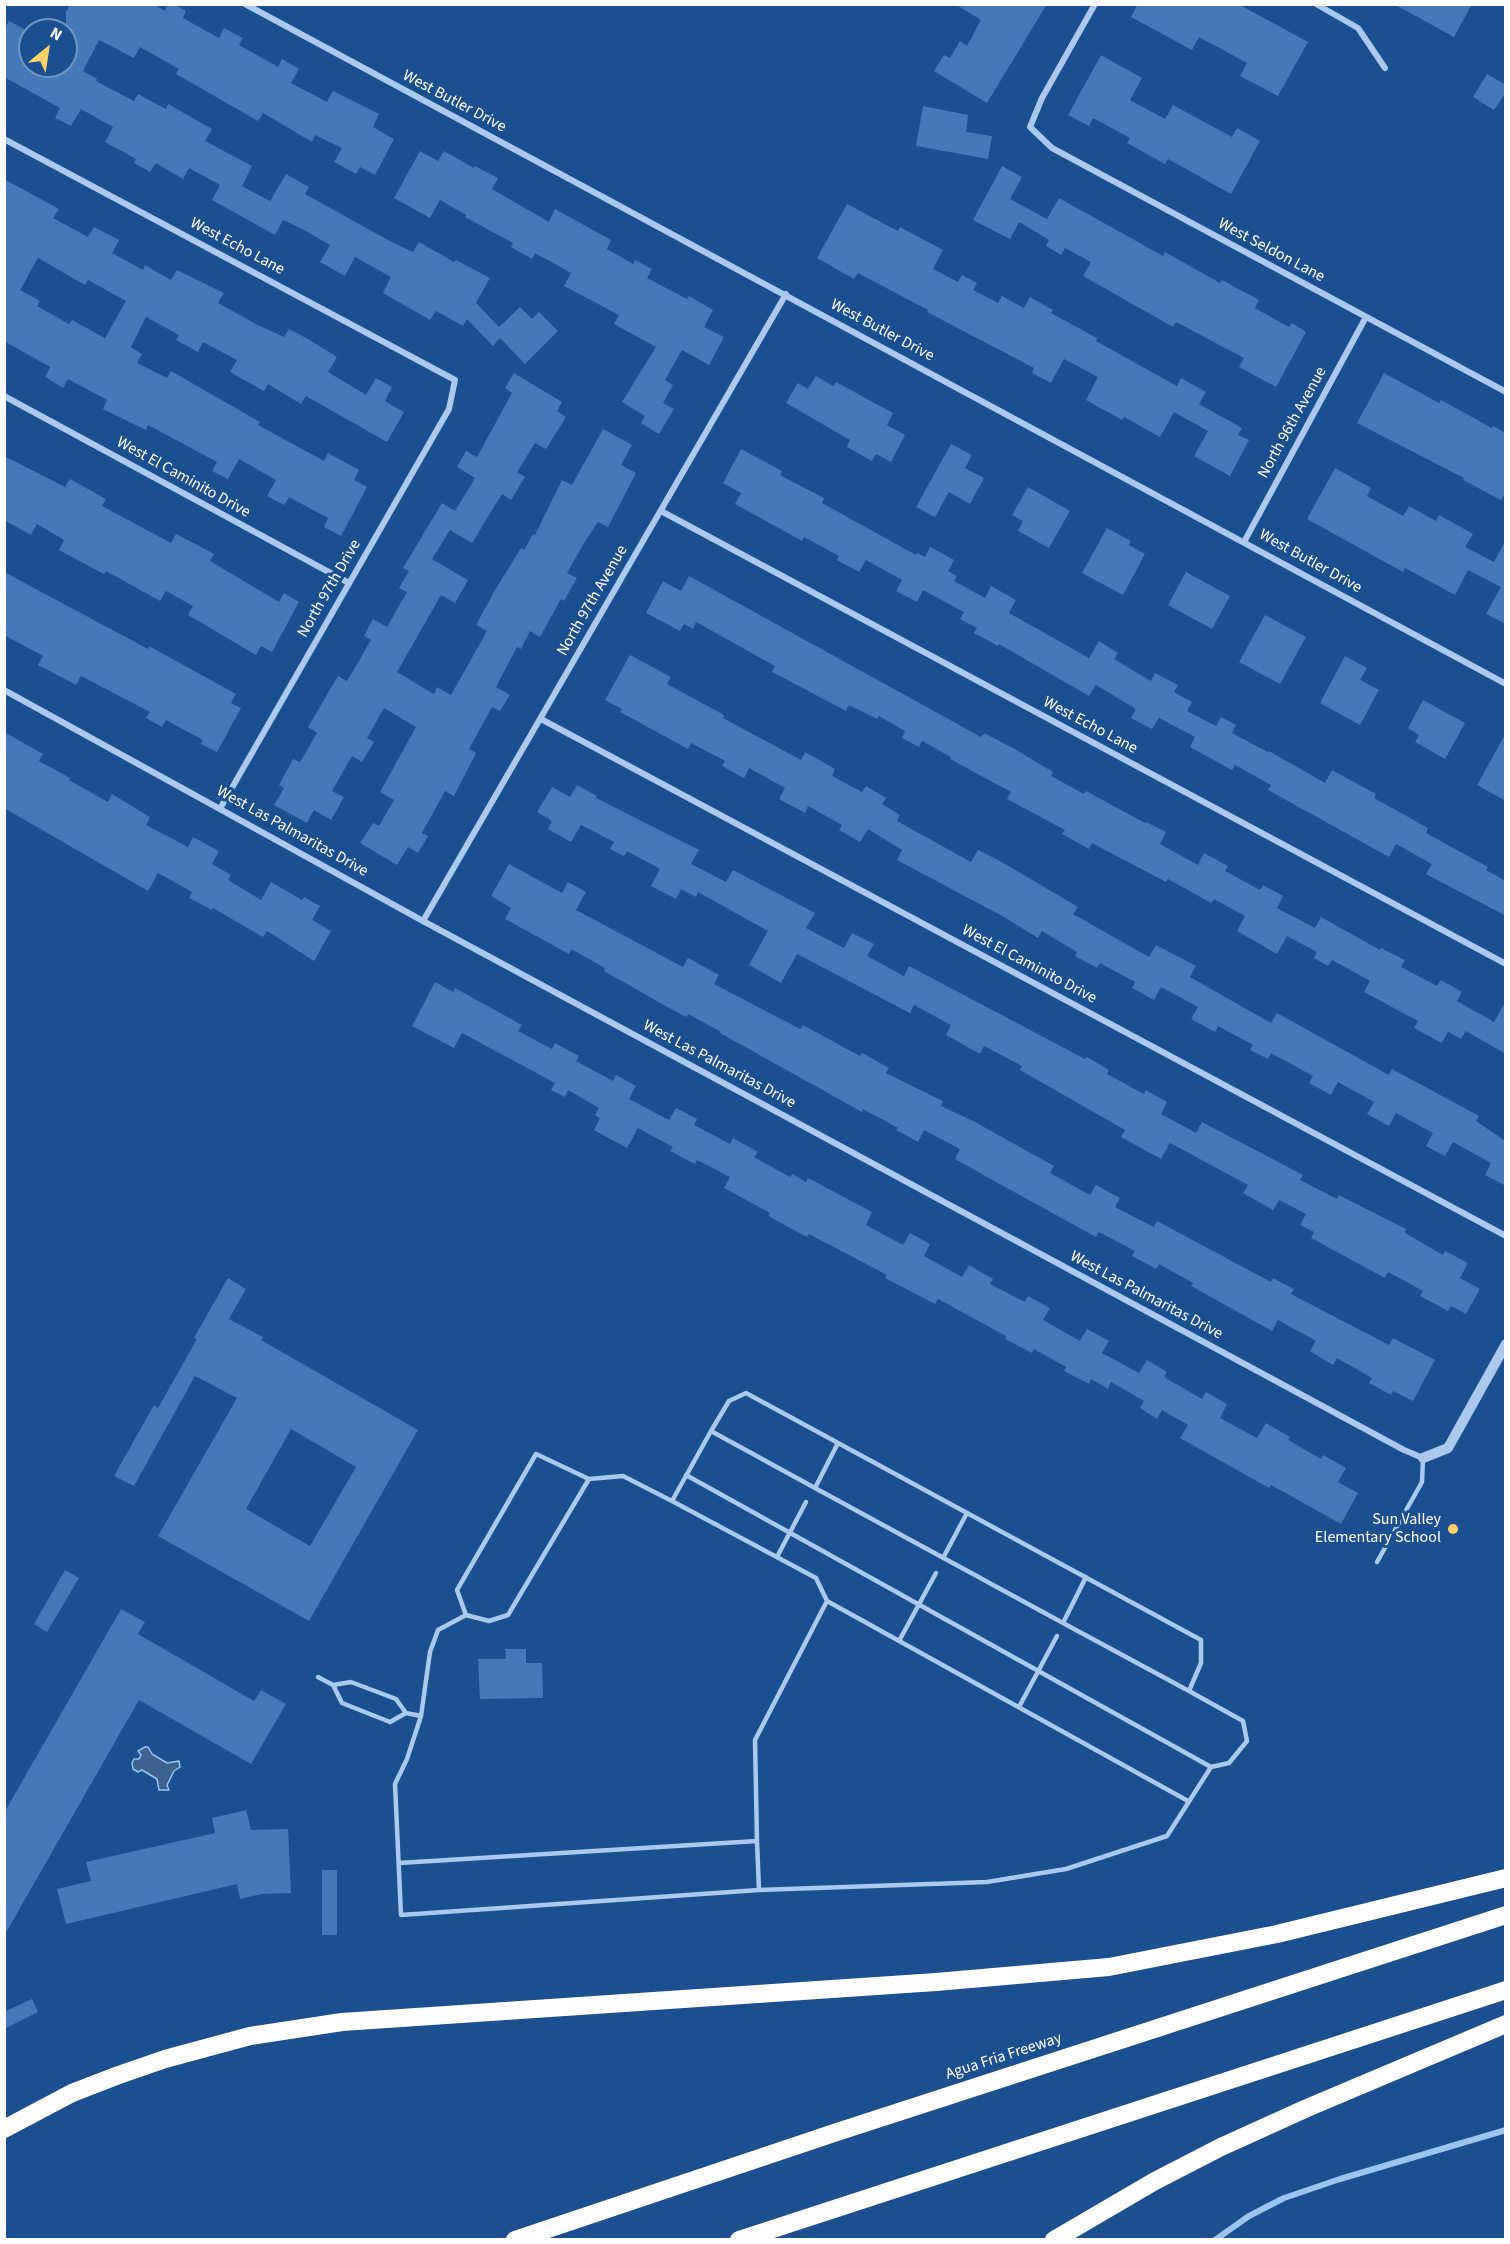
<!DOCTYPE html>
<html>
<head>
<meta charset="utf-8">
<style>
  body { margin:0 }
  #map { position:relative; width:1510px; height:2244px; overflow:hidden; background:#1b4f8f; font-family:"Source Sans 3",sans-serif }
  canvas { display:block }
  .frame { position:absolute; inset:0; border:6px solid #fff; pointer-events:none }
  .north { position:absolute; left:18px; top:18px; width:60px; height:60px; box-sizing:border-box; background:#1b4f8f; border:2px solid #7695bc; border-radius:50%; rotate:30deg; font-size:16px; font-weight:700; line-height:24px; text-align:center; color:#fff }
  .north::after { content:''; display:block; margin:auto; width:21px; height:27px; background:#ffd166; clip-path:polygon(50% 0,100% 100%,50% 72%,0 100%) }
</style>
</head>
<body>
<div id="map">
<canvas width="1510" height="2244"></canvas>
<div class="frame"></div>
<div class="north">N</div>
</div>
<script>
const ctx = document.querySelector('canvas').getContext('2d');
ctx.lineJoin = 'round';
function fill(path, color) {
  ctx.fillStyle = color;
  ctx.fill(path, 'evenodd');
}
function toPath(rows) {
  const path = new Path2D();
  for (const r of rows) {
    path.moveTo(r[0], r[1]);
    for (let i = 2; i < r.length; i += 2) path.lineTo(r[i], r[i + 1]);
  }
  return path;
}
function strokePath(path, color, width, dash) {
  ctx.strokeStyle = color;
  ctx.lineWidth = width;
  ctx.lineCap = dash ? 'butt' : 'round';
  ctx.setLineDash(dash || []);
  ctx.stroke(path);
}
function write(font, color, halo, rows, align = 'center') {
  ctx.font = font + ' "Source Sans 3",sans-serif';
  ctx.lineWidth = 6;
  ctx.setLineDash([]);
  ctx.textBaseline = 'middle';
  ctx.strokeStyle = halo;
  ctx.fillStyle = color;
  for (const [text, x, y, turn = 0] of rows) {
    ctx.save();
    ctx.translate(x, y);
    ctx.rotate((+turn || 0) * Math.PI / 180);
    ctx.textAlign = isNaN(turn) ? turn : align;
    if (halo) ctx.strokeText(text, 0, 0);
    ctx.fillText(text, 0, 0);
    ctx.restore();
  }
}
const water = toPath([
  [145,1747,148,1747,152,1754,167,1763,179,1761,180,1767,174,1771,167,1785,169,1790,159,1790,157,1779,142,1770,138,1772,133,1769,132,1763,134,1759,139,1759,141,1755,138,1751,145,1747]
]);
fill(water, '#3c6290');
strokePath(water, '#9cc4f0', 1.5);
strokePath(toPath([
  [1215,2240,1249,2216,1284,2198,1340,2179,1506,2130]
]), '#9cc4f0', 6);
fill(toPath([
  [70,4,153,4,165,11,168,4,174,4,186,11,183,18,219,38,224,28,243,38,239,45,278,67,282,59,299,69,291,83,327,102,333,91,379,114,373,127,394,139,375,175,360,167,356,174,334,162,342,148,315,135,312,142,263,113,258,121,176,74,179,69,140,47,134,58,99,40,83,71,97,79,96,81,134,101,138,94,166,109,168,104,212,129,205,141,252,166,242,186,270,201,286,174,309,187,305,194,388,240,413,252,419,242,454,262,456,260,490,278,476,303,499,327,520,307,532,319,539,312,558,331,525,364,500,338,493,346,467,319,463,326,436,311,430,320,383,293,391,277,355,257,345,276,320,262,330,245,302,229,283,220,275,235,212,200,220,185,189,168,183,179,156,163,150,172,134,163,136,159,105,142,113,127,81,109,71,126,55,118,60,108,4,77,4,29,9,21,30,32,30,66,66,66,66,12],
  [955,4,1047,4,987,103,934,71,944,55,950,58,960,41,967,46,981,20],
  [1138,4,1238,4,1308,42,1278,96,1240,76,1247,63,1199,37,1192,50,1131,17],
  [1394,4,1472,4,1454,37],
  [1101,55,1142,78,1130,100,1165,119,1173,105,1232,137,1237,128,1260,141,1231,194,1168,159,1165,164,1127,143,1130,138,1093,118,1089,126,1068,115],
  [1487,74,1506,85,1506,92,1494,110,1473,97],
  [923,106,968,115,966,132,992,136,988,159,916,146],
  [420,151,438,161,444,151,474,168,475,166,498,178,492,189,549,222,555,209,611,240,607,249,633,264,635,260,652,269,647,278,687,299,689,296,713,310,704,327,724,337,709,365,682,350,665,380,673,385,663,403,674,409,659,434,641,423,645,416,622,402,656,347,614,324,619,315,564,286,571,273,535,253,532,259,511,247,513,243,465,217,466,215,440,200,430,218,394,198],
  [1002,166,1022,177,1010,199,1047,219,1059,198,1163,256,1165,252,1220,283,1222,280,1259,300,1255,308,1289,327,1292,323,1306,332,1276,387,1239,367,1244,358,1176,322,1173,327,1083,276,1091,262,1065,248,1061,255,1046,246,1049,240,1019,222,1010,239,973,220],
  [4,179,59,209,53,218,88,237,94,227,119,240,112,253,143,270,145,265,171,280,177,270,224,293,218,303,256,324,284,337,289,329,306,338,337,357,328,372,366,395,376,378,392,387,385,401,404,412,387,442,306,396,301,404,268,384,264,391,230,372,237,360,203,342,198,352,176,340,179,335,146,317,131,347,142,354,137,363,167,378,171,371,260,422,258,425,324,461,328,453,359,470,354,480,367,487,341,536,324,527,328,518,289,497,284,505,267,496,276,480,239,459,228,479,212,471,217,462,148,425,146,430,103,409,107,400,68,379,63,388,45,377,50,367,4,341],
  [38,258,85,285,88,280,126,301,105,338,72,320,69,324,37,306,40,301,20,290],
  [847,204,898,231,900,227,943,250,933,269,958,282,962,275,977,283,973,290,998,303,1002,296,1024,308,1030,297,1053,310,1051,313,1097,338,1096,341,1177,386,1181,378,1206,392,1199,404,1242,428,1238,435,1249,440,1230,476,1194,456,1208,431,1174,412,1160,437,1124,417,1122,420,1086,400,1098,377,1064,359,1051,383,1032,373,1034,368,927,312,928,310,858,273,854,279,817,258],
  [514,373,562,402,557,411,566,417,546,449,535,443,517,472,525,477,511,500,502,494,472,543,450,530,432,559,468,580,455,603,441,595,397,672,434,694,437,687,451,695,487,631,476,625,495,590,521,548,524,550,533,534,535,535,562,480,572,485,603,429,632,445,621,465,636,473,608,527,598,522,586,540,567,573,577,578,564,601,561,599,540,637,530,631,521,649,517,647,496,687,510,695,500,711,492,707,469,749,476,753,454,796,445,791,422,833,428,836,418,853,408,847,397,865,360,843,373,823,379,826,394,800,380,792,416,727,384,708,367,738,374,742,362,762,352,756,332,791,344,797,331,820,314,810,307,823,274,805,284,788,279,785,293,759,300,762,317,733,308,727,338,676,347,681,371,640,364,636,373,619,387,627,407,592,399,588,409,571,403,568,442,503,455,511,475,478,457,467,466,451,477,457,512,393,505,388],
  [1384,373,1439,403,1441,400,1492,428,1493,426,1506,433,1506,492,1501,500,1463,480,1464,478,1357,423],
  [816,376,833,386,836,382,893,413,887,425,905,435,891,462,876,454,872,461,847,447,850,440,786,403,798,383,808,389],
  [951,444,972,455,965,468,984,478,970,504,949,492,935,517,916,507],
  [741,449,782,471,780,475,824,498,822,503,916,555,917,553,925,557,930,547,954,560,948,571,957,576,954,581,985,598,991,586,1016,600,1009,613,1089,658,1099,641,1118,653,1114,659,1151,681,1155,673,1178,685,1174,692,1192,702,1187,711,1216,726,1221,717,1236,725,1232,733,1268,752,1269,751,1325,783,1332,770,1376,794,1374,798,1428,828,1426,833,1488,867,1486,870,1506,881,1506,916,1426,874,1432,864,1396,844,1389,857,1268,790,1271,785,1235,765,1232,770,1190,747,1195,737,1159,718,1152,729,1131,718,1136,709,1096,685,1089,696,999,644,998,646,974,633,977,628,960,619,964,612,923,590,917,602,896,591,902,580,866,560,859,572,837,560,839,556,804,537,802,541,735,504,741,493,723,483],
  [4,456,65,487,70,479,106,499,102,506,171,543,176,534,199,546,214,554,210,561,279,602,284,593,299,602,272,652,261,646,256,655,188,615,193,606,166,591,160,601,106,571,104,574,59,550,64,540,37,524,31,535,4,520],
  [1335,468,1371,488,1367,496,1403,516,1409,506,1436,521,1439,515,1473,534,1465,547,1494,562,1506,540,1506,624,1486,614,1501,587,1468,570,1455,595,1405,568,1403,572,1307,519],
  [1028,487,1070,511,1049,548,1018,531,1023,521,1012,515],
  [1107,528,1131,541,1129,545,1145,554,1123,595,1082,573],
  [4,572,148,649,149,646,236,694,231,703,241,708,217,752,201,744,203,740,166,720,162,727,146,718,150,712,81,676,76,685,38,665,43,656,4,635],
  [1186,572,1230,596,1212,629,1168,605],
  [689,576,981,737,984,733,1013,748,1053,772,1051,776,1084,794,1086,791,1145,823,1146,822,1166,832,1160,844,1198,865,1204,853,1228,866,1225,871,1260,890,1263,885,1283,896,1277,908,1315,928,1321,917,1380,950,1381,948,1405,960,1401,967,1437,986,1441,980,1462,992,1457,1001,1494,1022,1506,1001,1506,1054,1466,1031,1461,1039,1448,1032,1442,1043,1414,1028,1418,1021,1364,992,1370,981,1332,960,1328,966,1314,958,1317,952,1287,936,1277,954,1237,931,1245,916,1214,899,1211,903,1168,879,1166,882,1092,843,1089,849,1062,834,1065,830,1007,799,1011,792,950,759,951,757,922,741,919,747,902,738,905,731,879,716,877,719,849,705,846,711,814,694,772,672,775,666,696,622,693,629,684,624,680,631,646,613,663,581,681,591],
  [1265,615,1306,637,1280,684,1239,662],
  [630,655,671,677,667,684,724,715,723,718,801,760,805,752,835,769,832,776,862,792,866,786,886,798,882,804,900,815,897,821,971,862,978,850,1000,861,1078,907,1073,914,1149,957,1156,945,1196,966,1190,977,1271,1023,1277,1013,1389,1075,1392,1069,1479,1116,1476,1121,1504,1140,1506,1137,1506,1186,1485,1175,1491,1163,1453,1142,1445,1156,1426,1146,1433,1133,1396,1113,1389,1126,1367,1114,1374,1102,1338,1082,1331,1095,1309,1083,1313,1076,1271,1053,1268,1059,1250,1050,1253,1045,1218,1026,1215,1032,1191,1019,1198,1007,1161,987,1154,1000,1132,988,1135,982,1100,963,1097,968,1075,956,1077,952,1042,931,1038,938,1004,917,897,860,902,850,868,829,860,842,839,830,842,825,808,806,805,813,779,799,785,788,749,768,744,778,722,766,725,761,691,743,688,749,620,712,622,709,605,700],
  [1345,656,1367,668,1360,680,1379,690,1360,725,1320,703],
  [1423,700,1465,723,1445,759,1415,742,1419,735,1408,728],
  [4,732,43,754,39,761,70,778,69,780,108,802,112,794,150,817,146,825,188,847,193,837,219,851,212,864,231,875,228,880,261,900,271,882,302,900,304,897,320,906,312,920,331,931,314,961,267,931,263,937,213,908,212,910,189,898,192,892,158,873,148,891,4,808],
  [1506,733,1506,801,1477,785],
  [577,785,597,796,596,798,699,850,691,864,726,882,733,870,815,913,806,928,844,948,852,933,874,944,867,956,904,976,909,966,1085,1059,1087,1057,1109,1070,1107,1074,1144,1094,1146,1090,1167,1102,1161,1114,1196,1133,1202,1122,1303,1175,1300,1180,1337,1199,1339,1195,1406,1229,1405,1233,1443,1255,1445,1251,1468,1263,1460,1278,1480,1289,1466,1314,1451,1306,1448,1311,1420,1296,1423,1291,1388,1272,1385,1278,1311,1238,1314,1232,1300,1225,1306,1214,1279,1200,1273,1210,1243,1193,1248,1185,1170,1143,1161,1159,1121,1137,1125,1130,1020,1070,1022,1066,984,1046,980,1054,946,1035,951,1025,914,1005,910,1013,797,954,781,983,749,965,768,931,698,892,696,897,681,889,676,899,651,886,660,869,627,851,624,856,610,849,614,842,581,825,571,842,548,829,552,821,537,812,552,787,570,797],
  [509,864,562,893,568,882,586,892,576,910,683,967,688,958,719,975,714,984,800,1029,803,1025,860,1056,862,1053,889,1068,886,1073,943,1101,941,1106,975,1122,1054,1166,1050,1173,1090,1195,1096,1185,1120,1198,1115,1207,1154,1227,1157,1221,1271,1282,1273,1278,1294,1289,1291,1294,1389,1345,1393,1338,1435,1360,1413,1401,1393,1391,1391,1395,1369,1383,1372,1378,1337,1358,1333,1365,1310,1351,1316,1341,1278,1320,1272,1331,1191,1286,1193,1283,1159,1264,1156,1269,1132,1256,1135,1251,1099,1232,1096,1237,996,1182,955,1159,960,1149,924,1130,918,1142,896,1130,898,1128,863,1109,862,1112,720,1033,721,1032,688,1014,686,1017,662,1004,604,971,605,968,571,949,569,954,505,919,511,908,491,896],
  [435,982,453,992,455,988,522,1025,518,1031,552,1049,555,1043,579,1056,576,1061,613,1081,616,1075,636,1086,629,1099,669,1120,676,1108,697,1119,694,1125,730,1144,733,1138,758,1152,754,1157,790,1177,792,1174,806,1182,808,1178,872,1212,866,1225,903,1245,910,1233,930,1244,924,1256,962,1277,969,1265,993,1279,990,1284,1025,1302,1028,1296,1050,1308,1043,1320,1080,1341,1087,1329,1109,1341,1102,1353,1139,1373,1147,1360,1167,1372,1164,1377,1202,1399,1206,1392,1227,1404,1220,1418,1257,1438,1266,1423,1290,1437,1288,1440,1321,1459,1323,1455,1346,1468,1338,1482,1358,1493,1341,1524,1271,1485,1269,1488,1180,1438,1188,1425,1162,1410,1157,1419,1140,1408,1144,1401,1111,1382,1108,1389,1091,1379,1089,1384,1064,1371,1066,1367,1034,1349,1032,1353,1005,1339,1006,1336,938,1299,935,1304,885,1278,887,1275,809,1234,807,1237,768,1216,770,1213,724,1188,730,1177,697,1160,695,1164,670,1151,673,1147,638,1128,627,1148,594,1130,600,1118,595,1115,599,1108,568,1090,565,1097,551,1090,555,1083,462,1033,454,1048,412,1026],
  [228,1278,246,1289,229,1319,263,1337,261,1340,418,1430,309,1621,158,1536,237,1398,195,1376,134,1486,114,1476,154,1405,158,1408,197,1339,194,1338],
  [291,1429,356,1467,310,1546,246,1509],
  [65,1570,79,1578,47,1632,34,1624],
  [121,1609,145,1622,138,1634,254,1701,261,1690,286,1704,251,1764,139,1700,4,1936,4,1813],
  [505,1649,526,1649,526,1663,542,1663,543,1698,480,1699,478,1659,506,1659],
  [246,1810,251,1830,288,1829,291,1893,261,1894,240,1899,237,1884,66,1924,57,1889,91,1881,86,1862,215,1833,212,1818],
  [322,1870,337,1870,337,1935,322,1935],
  [32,1999,38,2012,4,2029,4,2012]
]), '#4478b7');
strokePath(toPath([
  [686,1475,1211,1767],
  [589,1479,536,1454,457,1590,466,1615,489,1621,508,1615,589,1479,623,1476,672,1501],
  [815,1488,838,1443],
  [777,1557,806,1502],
  [943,1558,967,1513],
  [1377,1562,1422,1482,1423,1458],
  [827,1601,1188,1801],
  [466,1615,438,1630,430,1652,421,1716,407,1759,395,1784,401,1915,759,1890,987,1882,1066,1869,1167,1836,1211,1767,1229,1763,1247,1741,1243,1721,1189,1691,1063,1623,815,1488,711,1431,729,1401,746,1393,1201,1640,1201,1663,1189,1691],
  [1063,1623,1086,1577],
  [899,1641,936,1573],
  [318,1677,333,1685,342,1703,390,1722,406,1713],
  [333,1685,351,1682,396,1699,406,1713,421,1716],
  [1019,1707,1057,1636],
  [757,1841,759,1890],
  [399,1863,757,1841,755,1740,827,1601,816,1578,672,1501,711,1431]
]), '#a9c9ee', 4.5);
strokePath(toPath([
  [245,4,1506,684],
  [1095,4,1042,98,1030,127,1052,148,1506,392],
  [1316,4,1358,28,1385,68],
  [4,139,455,380,449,409,221,807],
  [4,396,349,583],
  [661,511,1506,964],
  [1244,542,1366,317],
  [4,690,423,921,1404,1450,1423,1458],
  [541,719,1506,1236],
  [423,921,786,294]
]), '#a9c9ee', 6);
strokePath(toPath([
  [1423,1458,1448,1448,1506,1344]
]), '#a9c9ee', 10);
strokePath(toPath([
  [4,2129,72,2093,116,2076,165,2059,250,2036,342,2022,936,1982,1109,1967,1277,1934,1506,1878],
  [515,2240,837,2132,1506,1915],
  [739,2240,1506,1990],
  [1054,2240,1155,2181,1221,2147,1307,2108,1506,2024]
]), '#fff', 18);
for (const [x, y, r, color] of [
  [1453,1529,6,"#ffd166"]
]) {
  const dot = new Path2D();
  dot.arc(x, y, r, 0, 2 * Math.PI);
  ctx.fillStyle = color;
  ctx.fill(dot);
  strokePath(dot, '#1b4f8f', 2);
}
write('16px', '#fff', '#1b4f8f', [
  ["West Butler Drive",454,102,28],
  ["West Echo Lane",237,247,28],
  ["West Seldon Lane",1271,251,28],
  ["West Butler Drive",882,331,28],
  ["North 96th Avenue",1293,423,-61],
  ["West El Caminito Drive",183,478,29],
  ["West Butler Drive",1310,562,29],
  ["North 97th Drive",330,589,-60],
  ["North 97th Avenue",593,601,-60],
  ["West Echo Lane",1090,726,28],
  ["West Las Palmaritas Drive",292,832,29],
  ["West El Caminito Drive",1029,965,28],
  ["West Las Palmaritas Drive",719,1065,28],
  ["West Las Palmaritas Drive",1146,1296,28],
  ["Agua Fria Freeway",1004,2057,-18]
]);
write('16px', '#fff', '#1b4f8f', [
  ["Sun Valley",1441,1520],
  ["Elementary School",1441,1538]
], 'right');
</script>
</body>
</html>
